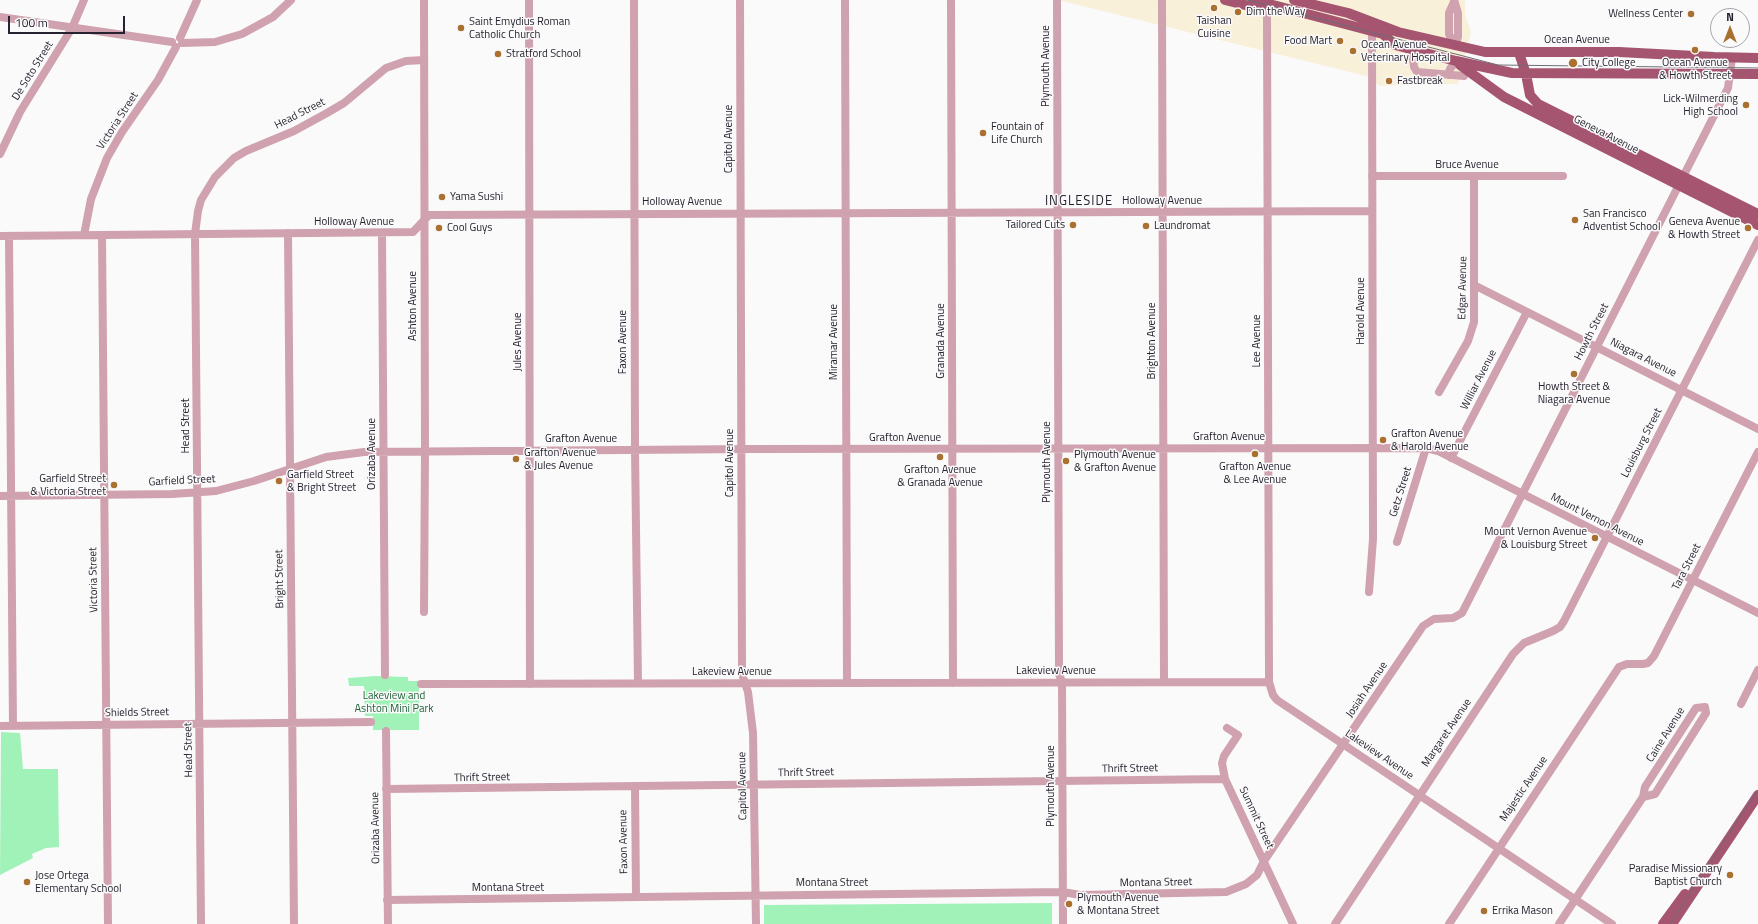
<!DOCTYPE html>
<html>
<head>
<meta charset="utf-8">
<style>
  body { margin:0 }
  #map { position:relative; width:1758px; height:924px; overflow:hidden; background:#fafafa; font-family:"Titillium Web",sans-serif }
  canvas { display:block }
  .north { position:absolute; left:1710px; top:8px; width:40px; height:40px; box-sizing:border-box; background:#fafafa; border:1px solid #a6a4a9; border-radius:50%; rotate:0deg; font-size:11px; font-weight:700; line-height:16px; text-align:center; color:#27222f }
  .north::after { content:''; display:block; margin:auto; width:14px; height:18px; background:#aa702f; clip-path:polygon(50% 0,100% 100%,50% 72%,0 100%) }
  .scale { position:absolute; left:8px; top:16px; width:117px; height:18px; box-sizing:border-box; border:2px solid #27222f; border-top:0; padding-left:5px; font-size:12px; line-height:14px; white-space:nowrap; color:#27222f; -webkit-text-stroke:3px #fafafa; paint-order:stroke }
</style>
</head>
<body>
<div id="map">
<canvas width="1758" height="924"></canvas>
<div class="north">N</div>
<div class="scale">100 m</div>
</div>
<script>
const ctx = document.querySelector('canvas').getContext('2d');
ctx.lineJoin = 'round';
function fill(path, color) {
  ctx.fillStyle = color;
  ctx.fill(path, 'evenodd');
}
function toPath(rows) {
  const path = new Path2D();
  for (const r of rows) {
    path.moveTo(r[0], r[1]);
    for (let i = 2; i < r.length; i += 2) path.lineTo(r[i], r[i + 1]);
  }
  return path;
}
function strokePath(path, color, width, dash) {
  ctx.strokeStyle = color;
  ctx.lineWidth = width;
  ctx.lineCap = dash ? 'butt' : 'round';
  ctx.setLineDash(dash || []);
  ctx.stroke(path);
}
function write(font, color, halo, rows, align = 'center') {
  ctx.font = font + ' "Titillium Web",sans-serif';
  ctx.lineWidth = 3;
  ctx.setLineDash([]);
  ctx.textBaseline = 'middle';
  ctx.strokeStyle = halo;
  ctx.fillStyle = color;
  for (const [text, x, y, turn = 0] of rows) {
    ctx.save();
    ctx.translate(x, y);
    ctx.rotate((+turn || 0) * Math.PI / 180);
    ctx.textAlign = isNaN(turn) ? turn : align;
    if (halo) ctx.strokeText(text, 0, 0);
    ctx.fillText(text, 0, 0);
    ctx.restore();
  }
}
fill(toPath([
  [1058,0,1465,0,1465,15,1471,32,1458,84,1380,86,1366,76]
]), '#f9f0da');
fill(toPath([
  [376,676,408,677,408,681,419,681,419,730,373,730,373,716,365,716,364,686,349,686,348,678],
  [1,732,20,733,23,769,58,769,59,847,46,848,32,854,33,858,0,875],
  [1052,903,1052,924,764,924,764,905]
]), '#a1f2b9');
strokePath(toPath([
  [529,0,530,684],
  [634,0,635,450,638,683],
  [740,0,742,674,748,692,753,733,756,924],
  [845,0,847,683],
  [951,0,953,683],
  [1057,0,1059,674,1062,682,1063,924],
  [1162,0,1164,682],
  [1269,0,1267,17,1269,682],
  [1454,0,1458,13,1458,37,1455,46],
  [1454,2,1449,13,1449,34,1455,46],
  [0,17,172,42],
  [180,38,197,0],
  [182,43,215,42,242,34,273,17,291,0],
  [1412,50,1414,67,1417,72,1464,76],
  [1448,75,1450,69,1456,61],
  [0,154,20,112,72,28,84,0],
  [1372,176,1563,176],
  [288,233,294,924],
  [382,233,385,675],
  [84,235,91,199,107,158,122,132,158,80,176,47],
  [102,235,108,924],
  [0,236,413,232,429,215,1372,211],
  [9,236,13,726],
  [1474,285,1758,429],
  [1439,392,1468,341,1474,322,1474,176],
  [1451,458,1527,312],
  [0,496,172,494,216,491,254,481,326,457,364,452,753,449,1426,448,1438,451,1758,613],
  [1397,542,1426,448],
  [1369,592,1373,539,1372,30],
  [424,612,425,451,424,0],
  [421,684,1269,682,1273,695,1277,700,1612,924],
  [1741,704,1758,670],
  [0,726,371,722],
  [1227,728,1238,735,1224,756,1222,763,1225,779,1293,924],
  [386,731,388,924],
  [635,787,636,896],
  [386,789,1225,779],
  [387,900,1063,892,1080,895,1226,892,1246,884,1257,875,1264,861,1423,626,1434,619,1453,618,1462,613,1728,88,1732,58],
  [201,924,195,234,198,211,201,200,215,177,234,158,246,151,294,131,327,113,344,103,386,68,406,61,424,60],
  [1335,924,1513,654,1524,643,1553,631,1560,627,1564,621,1758,240],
  [1449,924,1619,667,1627,664,1643,664,1648,663,1654,656,1758,452],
  [1559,924,1643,797,1645,787,1696,708,1705,707,1706,713,1655,794,1643,797]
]), '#d0a1ae', 8);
strokePath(toPath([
  [1225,0,1257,8,1270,3],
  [1254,0,1383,34,1388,33],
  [1294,0,1348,13,1398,32,1485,52,1619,52,1714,57,1758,58],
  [1383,34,1395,45,1456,61,1512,73,1758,74],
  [1519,53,1526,74,1530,95,1538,104,1758,214],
  [1460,65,1504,97,1758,225],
  [1663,924,1685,894],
  [1672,924,1758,795]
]), '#a5556f', 10);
strokePath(toPath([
  [1247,0,1498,65,1758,68],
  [1670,924,1758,790]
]), '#6f6c75', 1);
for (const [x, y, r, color] of [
  [1214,8,4,"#aa702f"],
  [1238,12,4,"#aa702f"],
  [1691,14,4,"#aa702f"],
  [461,28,4,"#aa702f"],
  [1340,41,4,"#aa702f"],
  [1695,50,4,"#aa702f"],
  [1353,51,4,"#aa702f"],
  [498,54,4,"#aa702f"],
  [1573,63,5,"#aa702f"],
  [1389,81,4,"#aa702f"],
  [1746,105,4,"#aa702f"],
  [983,133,4,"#aa702f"],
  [442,197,4,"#aa702f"],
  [1575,220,4,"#aa702f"],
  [1073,225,4,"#aa702f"],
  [1146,226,4,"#aa702f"],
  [439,228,4,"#aa702f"],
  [1748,228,4,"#aa702f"],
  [1574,374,4,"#aa702f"],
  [1383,440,4,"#aa702f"],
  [1255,454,4,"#aa702f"],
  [940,457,4,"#aa702f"],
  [516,459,4,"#aa702f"],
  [1066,461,4,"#aa702f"],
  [279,481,4,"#aa702f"],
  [114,485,4,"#aa702f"],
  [1595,538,4,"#aa702f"],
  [1730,875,4,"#aa702f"],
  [27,882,4,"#aa702f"],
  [1069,904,4,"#aa702f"],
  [1484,911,4,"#aa702f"]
]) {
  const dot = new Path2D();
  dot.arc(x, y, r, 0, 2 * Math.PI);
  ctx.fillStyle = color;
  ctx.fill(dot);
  strokePath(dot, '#fafafa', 1.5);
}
write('11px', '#27222f', '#fafafa', [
  ["Dim the Way",1246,12],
  ["Wellness Center",1683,14,"right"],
  ["Taishan",1214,21,"center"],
  ["Cuisine",1214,34,"center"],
  ["Saint Emydius Roman",469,22],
  ["Catholic Church",469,35],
  ["Food Mart",1332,41,"right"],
  ["Ocean Avenue",1361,45],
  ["Veterinary Hospital",1361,58],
  ["Stratford School",506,54],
  ["City College",1582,63],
  ["Ocean Avenue",1695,63,"center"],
  ["& Howth Street",1695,76,"center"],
  ["Fastbreak",1397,81],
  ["Lick-Wilmerding",1738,99,"right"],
  ["High School",1738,112,"right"],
  ["Fountain of",991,127],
  ["Life Church",991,140],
  ["Yama Sushi",450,197],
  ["San Francisco",1583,214],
  ["Adventist School",1583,227],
  ["Geneva Avenue",1740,222,"right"],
  ["& Howth Street",1740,235,"right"],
  ["Tailored Cuts",1065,225,"right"],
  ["Laundromat",1154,226],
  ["Cool Guys",447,228],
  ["Howth Street &",1574,387,"center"],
  ["Niagara Avenue",1574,400,"center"],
  ["Grafton Avenue",1391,434],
  ["& Harold Avenue",1391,447],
  ["Grafton Avenue",524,453],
  ["& Jules Avenue",524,466],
  ["Plymouth Avenue",1074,455],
  ["& Grafton Avenue",1074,468],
  ["Grafton Avenue",1255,467,"center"],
  ["& Lee Avenue",1255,480,"center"],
  ["Grafton Avenue",940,470,"center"],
  ["& Granada Avenue",940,483,"center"],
  ["Garfield Street",287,475],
  ["& Bright Street",287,488],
  ["Garfield Street",106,479,"right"],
  ["& Victoria Street",106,492,"right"],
  ["Mount Vernon Avenue",1587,532,"right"],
  ["& Louisburg Street",1587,545,"right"],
  ["Paradise Missionary",1722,869,"right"],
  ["Baptist Church",1722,882,"right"],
  ["Jose Ortega",35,876],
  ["Elementary School",35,889],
  ["Plymouth Avenue",1077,898],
  ["& Montana Street",1077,911],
  ["Errika Mason",1492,911]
], 'left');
write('11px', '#27222f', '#fafafa', [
  ["Ocean Avenue",1577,40],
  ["Plymouth Avenue",1046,66,-90],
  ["De Soto Street",33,71,-58],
  ["Head Street",300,114,-27],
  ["Victoria Street",118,121,-57],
  ["Geneva Avenue",1606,135,27],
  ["Capitol Avenue",729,139,-90],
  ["Bruce Avenue",1467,165],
  ["Holloway Avenue",1162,201],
  ["Holloway Avenue",682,202],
  ["Holloway Avenue",354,222],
  ["Edgar Avenue",1463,288,-89],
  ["Ashton Avenue",413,306,-90],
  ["Harold Avenue",1361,311,-90],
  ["Howth Street",1592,332,-63],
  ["Granada Avenue",941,341,-90],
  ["Brighton Avenue",1152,341,-90],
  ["Lee Avenue",1257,341,-90],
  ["Jules Avenue",518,342,-90],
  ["Faxon Avenue",623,342,-90],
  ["Miramar Avenue",834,342,-90],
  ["Niagara Avenue",1643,358,27],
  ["Williar Avenue",1479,380,-63],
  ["Head Street",186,426,-90],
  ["Grafton Avenue",1229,437],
  ["Grafton Avenue",905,438],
  ["Grafton Avenue",581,439],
  ["Louisburg Street",1642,443,-63],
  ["Orizaba Avenue",372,454,-90],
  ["Plymouth Avenue",1047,462,-90],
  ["Capitol Avenue",730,463,-90],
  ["Garfield Street",182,481,-3],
  ["Getz Street",1401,492,-73],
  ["Mount Vernon Avenue",1597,520,27],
  ["Tara Street",1687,567,-63],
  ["Bright Street",280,579,-91],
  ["Victoria Street",94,580,-91],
  ["Lakeview Avenue",1056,671],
  ["Lakeview Avenue",732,672],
  ["Josiah Avenue",1367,690,-56],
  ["Shields Street",137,713,-1],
  ["Margaret Avenue",1447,733,-56],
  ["Caine Avenue",1666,735,-58],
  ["Head Street",189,750,-91],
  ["Lakeview Avenue",1379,755,34],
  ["Thrift Street",1130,769,-1],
  ["Thrift Street",806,773,-1],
  ["Thrift Street",482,778,-1],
  ["Capitol Avenue",743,786,-91],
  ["Plymouth Avenue",1051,786,-90],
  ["Majestic Avenue",1524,789,-56],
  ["Summit Street",1256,818,65],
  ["Orizaba Avenue",376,828,-91],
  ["Faxon Avenue",624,842,-91],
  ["Montana Street",832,883],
  ["Montana Street",1156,883,-1],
  ["Montana Street",508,888]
]);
write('11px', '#21633b', '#fafafa', [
  ["Lakeview and",394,696],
  ["Ashton Mini Park",394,709]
]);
ctx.letterSpacing = '1px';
write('13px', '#27222f', '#fafafa', [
  ["INGLESIDE",1079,202]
]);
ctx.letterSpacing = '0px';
</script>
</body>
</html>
